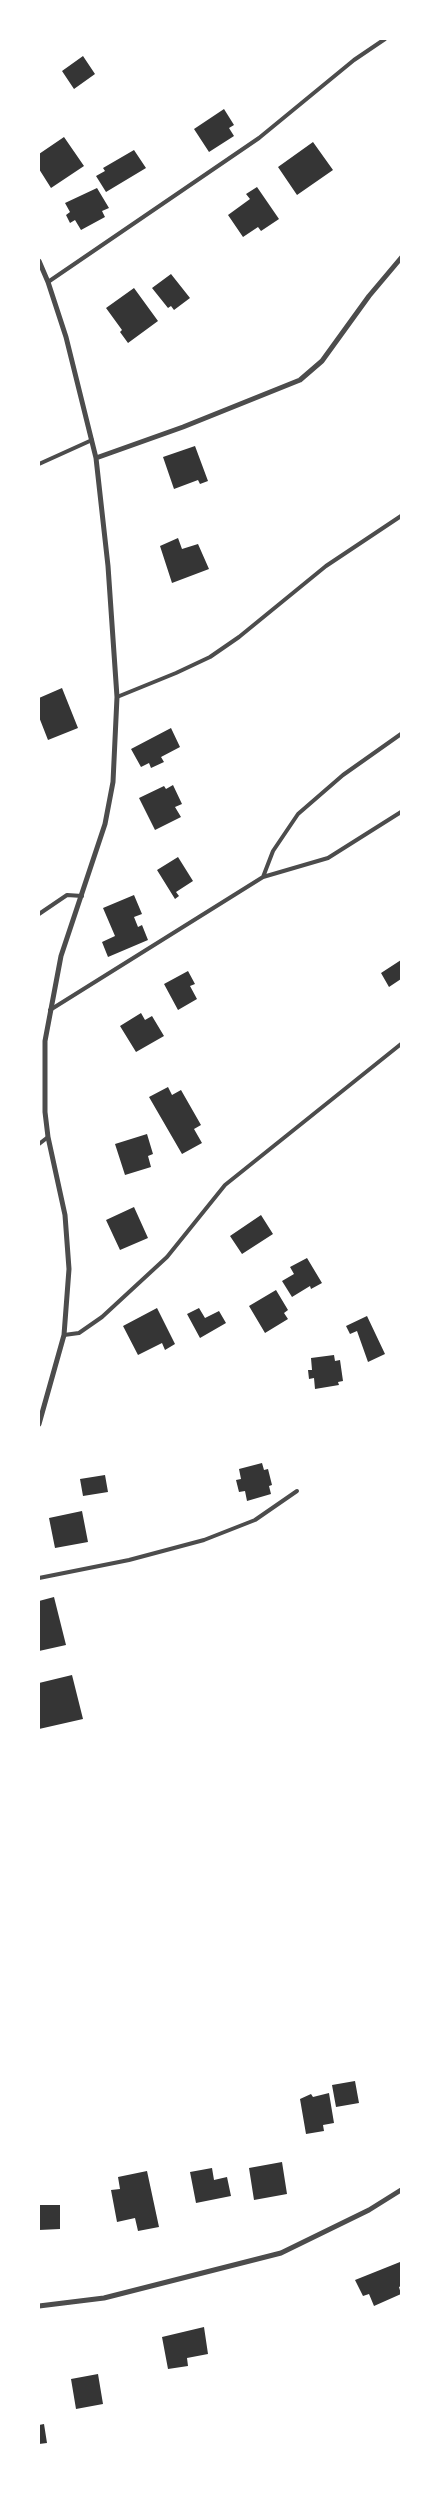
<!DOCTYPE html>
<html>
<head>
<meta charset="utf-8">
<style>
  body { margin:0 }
  #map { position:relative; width:440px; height:2515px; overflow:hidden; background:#fff; font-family:Arial,sans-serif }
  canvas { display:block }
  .frame { position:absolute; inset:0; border:40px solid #fff; pointer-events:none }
</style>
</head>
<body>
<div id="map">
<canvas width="440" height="2515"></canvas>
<div class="frame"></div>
</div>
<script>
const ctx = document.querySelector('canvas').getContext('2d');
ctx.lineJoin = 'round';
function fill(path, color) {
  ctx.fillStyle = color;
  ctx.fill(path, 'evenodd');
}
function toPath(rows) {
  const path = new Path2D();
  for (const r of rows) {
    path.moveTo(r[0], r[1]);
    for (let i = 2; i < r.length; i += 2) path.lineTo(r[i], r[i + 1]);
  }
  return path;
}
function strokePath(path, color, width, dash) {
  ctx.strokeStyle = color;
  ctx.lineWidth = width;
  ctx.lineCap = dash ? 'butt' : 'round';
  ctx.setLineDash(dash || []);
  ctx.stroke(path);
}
fill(toPath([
  [83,56,95,74,74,89,62,71],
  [224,109,234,125,229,128,234,136,209,152,194,129],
  [64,137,84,166,51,188,39,169,39,154],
  [313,142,333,170,297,195,278,167],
  [134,150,146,168,106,192,96,176,105,171,103,168],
  [257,187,279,219,261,231,258,227,243,237,228,215,250,199,246,194],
  [97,188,109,208,102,211,105,217,81,230,75,220,70,223,66,215,70,212,65,203],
  [171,274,190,298,174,310,171,306,168,308,152,288],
  [134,288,158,321,128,343,120,332,122,330,106,308],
  [195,446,208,481,200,484,198,480,174,489,163,457],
  [178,538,182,549,198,544,209,569,172,583,160,546],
  [62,688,78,728,48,740,39,717,39,698],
  [171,728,180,747,161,757,164,762,151,768,149,763,141,767,131,749],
  [173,785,182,804,175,807,181,817,155,830,139,798,164,786,166,789],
  [178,857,193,881,176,892,179,896,175,899,157,870],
  [134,895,142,914,134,917,138,927,142,925,148,940,108,957,102,942,115,936,103,908],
  [401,960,401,979,389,987,381,973],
  [188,971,195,984,190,986,197,999,178,1010,164,984],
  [141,1013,145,1020,152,1016,164,1036,136,1052,120,1026],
  [168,1087,172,1095,181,1090,201,1125,194,1129,202,1143,182,1154,149,1097],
  [147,1134,153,1154,148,1156,151,1167,125,1175,115,1144],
  [134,1207,148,1238,120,1250,106,1220],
  [261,1215,273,1234,242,1254,230,1236],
  [307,1258,322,1283,311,1289,310,1286,292,1297,282,1281,294,1274,290,1267],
  [276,1290,288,1310,284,1313,288,1319,265,1333,249,1306],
  [157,1308,175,1344,165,1350,162,1343,138,1355,123,1326],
  [199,1308,205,1318,219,1311,226,1323,200,1338,187,1314],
  [367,1316,385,1354,368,1362,357,1331,350,1334,346,1326],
  [334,1355,335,1361,340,1360,343,1381,338,1382,339,1385,315,1389,314,1378,309,1379,308,1370,312,1370,311,1358],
  [262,1463,264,1470,268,1469,272,1485,269,1486,271,1494,247,1501,245,1491,239,1492,236,1480,241,1479,239,1469],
  [105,1475,108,1492,83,1496,80,1479],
  [82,1511,88,1542,55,1548,49,1518],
  [54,1597,66,1645,39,1651,39,1601],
  [72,1675,83,1719,39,1729,39,1683],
  [355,2081,359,2103,336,2107,332,2085],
  [329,2093,334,2123,323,2125,324,2131,306,2134,300,2099,311,2094,313,2097],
  [282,2162,287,2194,254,2200,249,2168],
  [212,2168,214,2180,227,2177,231,2196,196,2203,190,2172],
  [147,2171,159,2227,138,2231,135,2218,117,2222,111,2190,120,2189,118,2177],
  [39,2205,60,2205,60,2229,39,2230],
  [400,2262,401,2286,399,2287,401,2294,374,2306,369,2294,363,2296,355,2280],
  [204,2327,208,2354,187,2358,188,2366,168,2369,162,2337],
  [98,2374,103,2404,76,2409,71,2379],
  [44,2424,47,2443,39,2444,39,2425]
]), '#353535');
strokePath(toPath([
  [48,282,259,138,354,60,385,39],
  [39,464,92,440],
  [117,697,176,673,210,657,239,637,326,566,401,516],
  [263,877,273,851,298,814,343,775,401,734],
  [39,914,67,895,82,896],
  [50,1010,263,877,328,858,401,812],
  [39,1144,48,1137],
  [64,1335,79,1333,102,1317,167,1257,225,1185,401,1044],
  [39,1578,129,1560,204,1540,255,1520,297,1491]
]), '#4c4c4c', 4);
strokePath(toPath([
  [39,261,48,282,66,337,96,458,108,566,117,697,113,782,105,824,61,956,45,1041,45,1112,48,1137,65,1215,69,1269,64,1335,39,1424],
  [96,458,183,427,300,380,322,361,369,296,401,258],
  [39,2306,104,2298,281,2253,369,2210,401,2190]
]), '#4c4c4c', 5);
</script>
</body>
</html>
